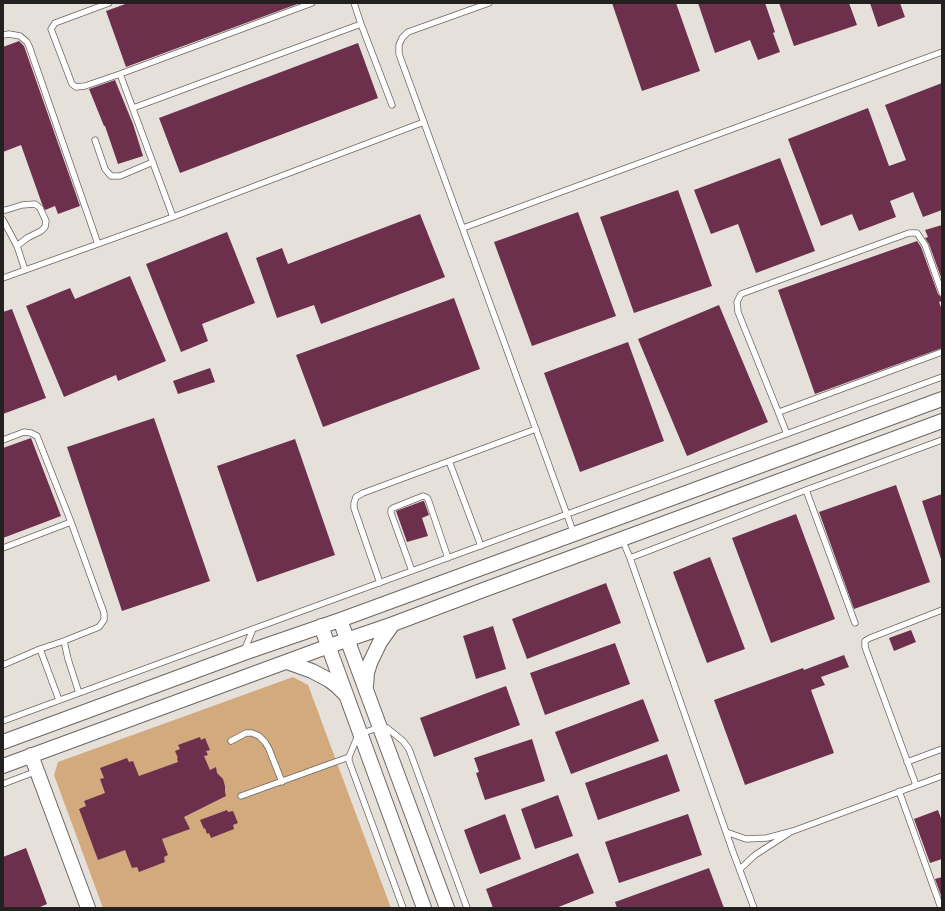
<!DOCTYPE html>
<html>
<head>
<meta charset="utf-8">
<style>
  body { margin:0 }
  #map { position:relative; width:945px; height:911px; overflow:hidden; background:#e6e0db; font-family:Mulish,sans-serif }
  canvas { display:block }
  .frame { position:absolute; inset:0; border:4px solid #23211f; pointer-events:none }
</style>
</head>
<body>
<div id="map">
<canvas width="945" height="911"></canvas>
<div class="frame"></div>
</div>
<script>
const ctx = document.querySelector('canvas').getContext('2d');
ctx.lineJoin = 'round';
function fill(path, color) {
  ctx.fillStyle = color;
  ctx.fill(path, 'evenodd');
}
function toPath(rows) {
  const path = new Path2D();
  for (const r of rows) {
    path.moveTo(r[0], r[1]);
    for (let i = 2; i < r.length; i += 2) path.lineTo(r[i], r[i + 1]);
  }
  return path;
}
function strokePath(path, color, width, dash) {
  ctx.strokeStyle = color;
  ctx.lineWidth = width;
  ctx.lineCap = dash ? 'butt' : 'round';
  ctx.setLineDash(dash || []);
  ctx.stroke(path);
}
fill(toPath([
  [293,677,308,685,391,908,103,908,54,775,58,762]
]), '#d3aa7d');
fill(toPath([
  [128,3,300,3,126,67,106,11],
  [612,3,676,3,700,71,642,91],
  [698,3,765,3,775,32,773,33,780,52,758,60,750,40,715,53],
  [779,3,849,3,857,25,794,46],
  [870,3,900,3,905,17,878,27],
  [19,41,24,46,80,206,58,214,55,206,45,210,42,204,21,145,3,152,3,47],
  [358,43,378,98,180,173,159,118],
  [115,80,133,124,143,156,118,164,105,126,104,126,89,89],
  [942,83,942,210,923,217,913,192,890,201,896,217,859,231,852,214,821,226,788,139,868,108,889,166,906,160,885,105],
  [780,158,815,251,756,273,738,224,711,234,694,190],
  [678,190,712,286,634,313,600,217],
  [578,212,616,316,532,346,494,242],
  [420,214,445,277,321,324,314,305,277,318,256,258,282,248,288,264],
  [942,225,942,280,929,244,925,238,928,237,925,230],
  [227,232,255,303,202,324,208,341,181,352,146,264],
  [917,241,921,247,938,294,940,296,942,297,942,301,939,302,942,310,942,348,815,394,778,290],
  [130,276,166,361,118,381,116,375,64,397,26,306,70,288,75,299],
  [454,298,480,369,323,427,296,355],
  [719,305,768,422,687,456,638,339],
  [12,309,46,398,3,414,3,312],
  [628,342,664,441,580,472,544,373],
  [210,368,215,382,178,394,173,381],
  [154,418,210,581,122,611,67,447],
  [31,438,61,516,3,538,3,448],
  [295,439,335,555,257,582,217,466],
  [896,485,930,582,854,609,819,512],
  [942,494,942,558,941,559,922,501],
  [423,501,424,501,429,515,422,518,428,536,407,542,396,511],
  [796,514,835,619,771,643,732,538],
  [710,557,745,649,707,663,673,572],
  [606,583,621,623,527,659,512,619],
  [493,626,506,669,476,679,463,636],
  [911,630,916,642,894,651,889,638],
  [615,643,630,684,545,715,530,673],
  [844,655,849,667,821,677,825,685,811,690,834,753,745,785,714,700,803,668,804,670],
  [506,686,520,725,434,757,420,718],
  [643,699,659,741,571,774,555,732],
  [200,737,201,740,205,738,210,750,206,751,208,755,204,756,210,770,216,767,217,773,223,779,225,786,225,792,226,796,184,817,190,829,162,839,168,855,164,857,165,862,139,872,137,867,132,868,125,850,98,860,79,809,86,806,84,801,105,793,100,779,104,778,100,768,127,758,129,762,133,761,139,776,178,762,177,758,178,758,175,751,180,749,178,745],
  [532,739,545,781,485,800,476,773,479,772,474,758],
  [667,754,680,791,598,820,585,783],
  [558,795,573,836,535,849,521,809],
  [227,810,228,812,233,811,238,823,233,825,234,829,211,838,209,833,207,834,205,828,204,829,200,820],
  [938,810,942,821,942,859,930,863,914,819],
  [505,814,521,859,480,874,464,830],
  [688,814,702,855,619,883,605,842],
  [26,848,47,904,38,908,3,908,3,857],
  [578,853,594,893,556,908,493,908,486,889],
  [709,868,724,908,617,908,615,902],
  [942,877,942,898,935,879]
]), '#6c304d');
const service = toPath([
  [109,3,55,23,51,29,72,84,76,87,85,86,120,74,312,3],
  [354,3,361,24],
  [489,3,408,32,402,38,399,45,399,54,574,534],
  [3,35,9,34,20,36,27,42,29,46,98,244],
  [120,74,173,217],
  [133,108,361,24,392,105],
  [95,140,105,169,111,176,120,176,153,162],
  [3,210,6,210,22,205,35,204,40,208,46,221,45,227,41,231,27,238,17,246,25,270],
  [3,220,17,246],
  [463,228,942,52],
  [3,278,173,217,424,122],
  [779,412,942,352],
  [787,434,738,312,737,302,741,294,909,233,917,233,925,245,942,293],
  [3,440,24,432,31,433,37,436,71,522,104,613,104,620,99,627,64,641,40,649,3,665],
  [449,461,481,546],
  [806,490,855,623],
  [622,539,630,558,733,852,754,908],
  [3,548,71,522],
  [630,558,806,490,942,440],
  [412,571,391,513,391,510,393,508,423,496,426,497,428,499,448,558],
  [380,583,354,508,354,503,356,497,363,493,536,429],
  [64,641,68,659,79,693],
  [40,649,59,700],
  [244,651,253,629],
  [3,721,253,629,942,377],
  [231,741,246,733,252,733,259,736,265,742,269,749,282,782],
  [907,762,942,749],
  [3,784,37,771],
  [916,785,865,647,865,641,870,638,942,610],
  [899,791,941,908],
  [241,796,349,757],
  [726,832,746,839,767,838,793,831,942,776],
  [740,869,755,855,789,833],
  [403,908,349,761,349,757,356,740,360,734,380,727,387,728,403,741,409,749,467,908]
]);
const tertiary = toPath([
  [340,620,447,908],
  [321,626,424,908],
  [287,662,312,671,329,680,337,686,345,694],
  [366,686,367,673,370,663,380,642,393,624],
  [3,742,244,653,340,620,479,569,942,399],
  [31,755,88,908],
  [3,766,329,646,393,624,486,589,942,421]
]);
strokePath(service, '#6b6662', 7);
strokePath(tertiary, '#6b6662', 16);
strokePath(service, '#fff', 5.5);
strokePath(tertiary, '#fff', 14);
</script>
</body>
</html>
